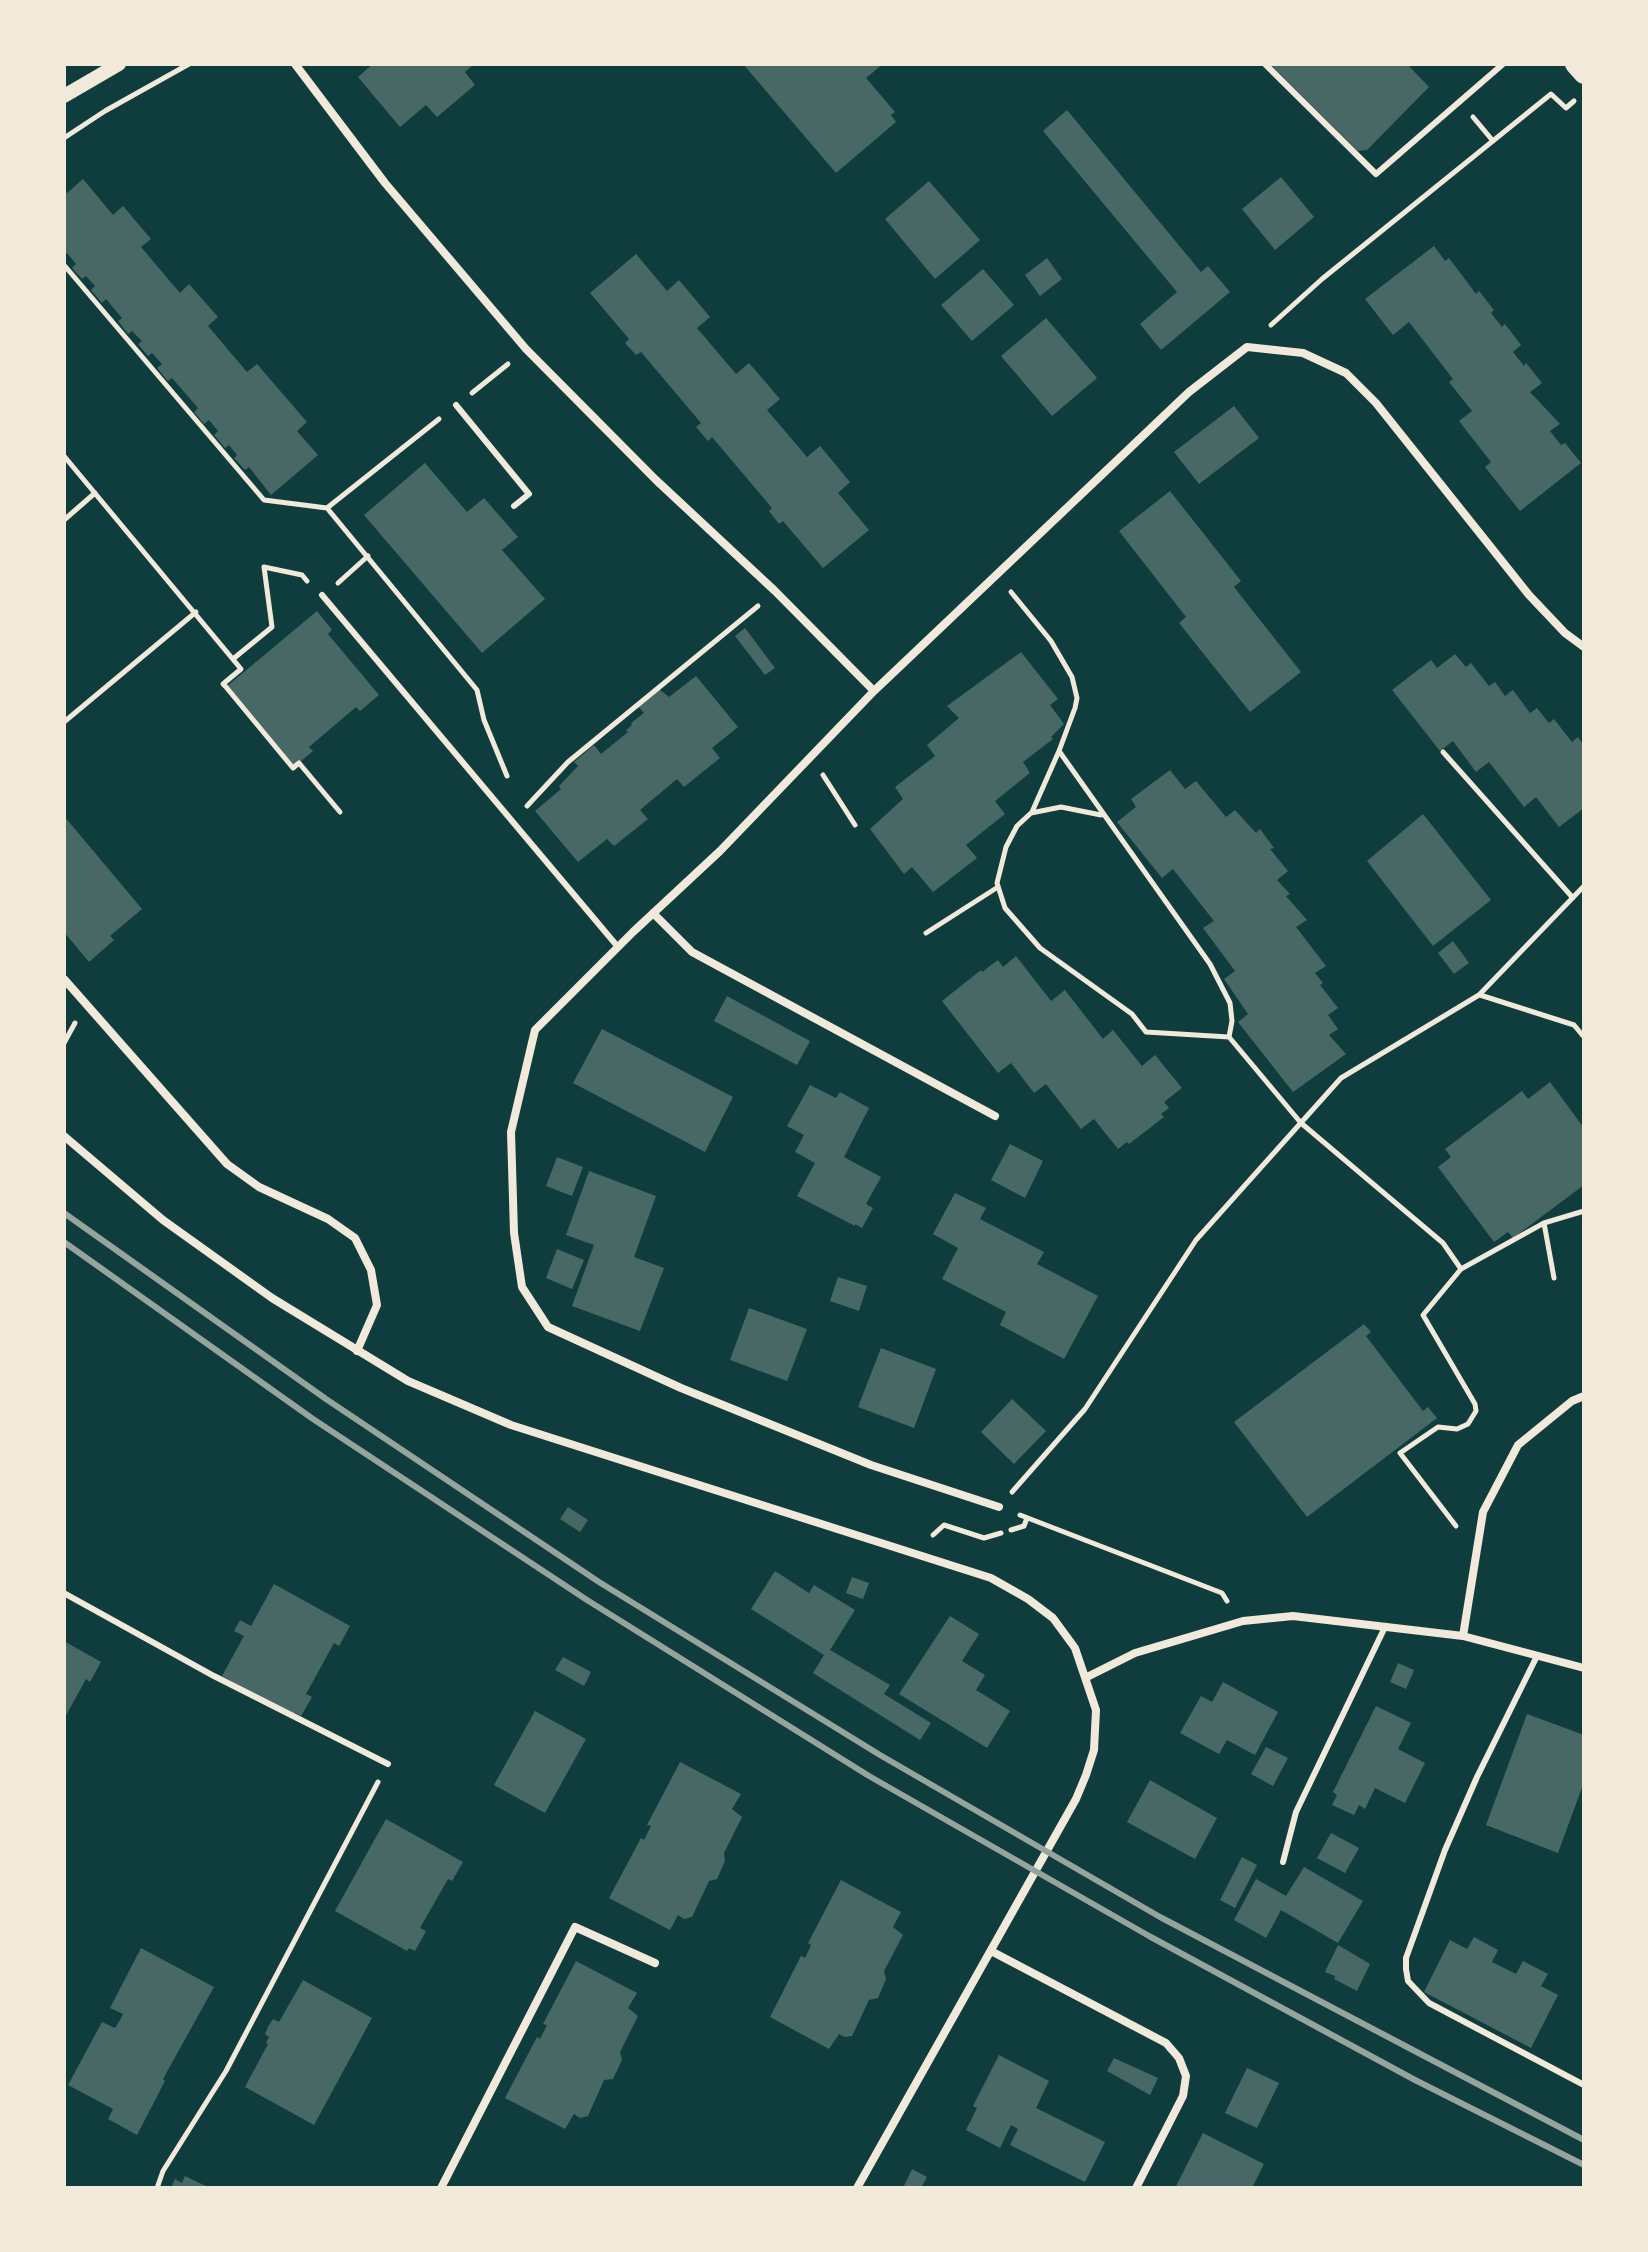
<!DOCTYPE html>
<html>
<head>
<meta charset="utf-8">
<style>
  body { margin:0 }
  #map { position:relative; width:1648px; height:2252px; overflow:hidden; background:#0f3d3e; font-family:Bitter,serif }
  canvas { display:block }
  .frame { position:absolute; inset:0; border:66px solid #f1e9da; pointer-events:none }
</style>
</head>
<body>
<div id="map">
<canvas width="1648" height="2252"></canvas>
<div class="frame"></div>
</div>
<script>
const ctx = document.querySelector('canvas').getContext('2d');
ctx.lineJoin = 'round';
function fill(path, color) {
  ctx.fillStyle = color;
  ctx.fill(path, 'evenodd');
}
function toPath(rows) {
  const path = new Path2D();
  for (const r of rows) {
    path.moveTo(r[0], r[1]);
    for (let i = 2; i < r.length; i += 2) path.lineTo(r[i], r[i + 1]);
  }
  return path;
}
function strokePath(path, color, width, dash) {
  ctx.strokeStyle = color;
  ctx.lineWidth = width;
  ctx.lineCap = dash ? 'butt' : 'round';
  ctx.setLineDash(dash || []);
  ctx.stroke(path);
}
fill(toPath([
  [373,64,474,64,465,72,475,85,437,117,426,105,400,127,358,77],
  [743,64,883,64,866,78,895,112,891,115,896,122,836,173],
  [1270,64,1407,64,1429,87,1367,150,1358,151],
  [1067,110,1201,272,1208,266,1230,292,1161,350,1140,324,1177,292,1043,131],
  [1281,177,1314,217,1275,250,1242,209],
  [83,179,113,215,123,206,151,239,141,247,180,293,189,284,218,317,208,326,247,372,257,364,307,422,297,431,318,455,271,495,249,467,245,470,234,458,237,455,229,445,225,448,214,435,218,431,209,420,204,424,194,412,198,408,172,378,168,381,157,368,162,364,152,353,148,356,138,344,142,341,132,331,128,334,118,321,122,318,106,299,102,303,91,290,95,286,86,276,82,279,72,268,76,264,67,253,64,255,64,190,67,193],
  [929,181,980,240,935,279,885,219],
  [1434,246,1445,261,1449,258,1476,294,1479,291,1494,310,1491,313,1502,327,1505,324,1521,345,1513,352,1524,366,1526,363,1542,383,1530,392,1560,424,1550,431,1561,445,1565,443,1581,463,1520,511,1485,467,1491,462,1459,421,1472,411,1449,382,1453,379,1409,322,1393,335,1365,299],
  [636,254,667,291,679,280,710,317,697,328,736,374,749,363,780,399,767,410,807,457,820,446,850,482,838,493,869,530,823,568,783,521,779,524,769,511,772,508,712,437,708,441,696,427,701,423,641,352,636,355,625,343,629,339,590,293],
  [1047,258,1062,279,1040,296,1025,275],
  [983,269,1014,305,972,341,941,305],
  [1046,318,1097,378,1052,416,1001,356],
  [1234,406,1259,438,1199,484,1174,452],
  [425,463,467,512,484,498,518,537,502,550,545,599,482,653,364,515],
  [1170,491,1241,581,1234,587,1301,672,1250,712,1179,623,1186,617,1119,531],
  [317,611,332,630,328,634,379,695,360,711,356,707,309,747,313,751,293,768,226,687],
  [745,628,775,668,765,675,735,636],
  [1021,652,1058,699,1050,705,1064,724,1051,737,1053,739,1023,762,1030,773,995,801,1005,814,966,845,977,858,933,892,912,867,904,874,870,829,903,799,895,787,935,756,927,745,959,718,947,706],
  [1455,654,1466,667,1471,663,1489,686,1495,682,1505,696,1513,690,1530,713,1537,708,1549,723,1554,719,1572,742,1578,737,1584,746,1584,808,1559,827,1536,797,1524,807,1489,762,1476,772,1453,741,1440,751,1392,690,1431,660,1437,668],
  [696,676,738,727,712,748,720,758,684,787,677,779,640,810,648,819,614,846,607,839,578,862,535,811,561,789,559,786,578,766,574,762,594,745,601,754,628,732,626,730,632,725,631,723,644,713,638,706,659,689,669,697],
  [1170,770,1185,789,1196,781,1226,817,1235,810,1256,833,1260,829,1274,848,1270,849,1288,871,1277,880,1290,894,1286,896,1307,920,1296,927,1326,966,1315,973,1323,983,1320,985,1338,1008,1328,1015,1338,1029,1329,1035,1346,1054,1293,1092,1238,1022,1248,1014,1224,979,1235,971,1203,928,1214,921,1173,869,1162,878,1117,822,1136,807,1131,799],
  [1423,814,1491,900,1433,946,1367,861],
  [64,816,142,909,110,936,114,940,89,962,64,932],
  [1453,941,1469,963,1454,974,1438,953],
  [1016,956,1051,1001,1065,990,1103,1039,1113,1030,1142,1066,1155,1055,1182,1088,1164,1102,1169,1108,1161,1114,1164,1117,1129,1144,1127,1142,1118,1149,1094,1119,1081,1129,1046,1084,1034,1093,1011,1063,998,1073,942,1001,981,970,982,972,998,960,1003,967],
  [727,996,810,1041,797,1065,714,1021],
  [602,1029,733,1097,705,1152,573,1083],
  [1550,1082,1584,1128,1584,1185,1513,1238,1508,1232,1494,1242,1438,1167,1451,1157,1445,1149,1522,1091,1528,1099],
  [810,1085,836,1098,840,1092,869,1108,844,1157,881,1177,866,1204,873,1208,862,1228,855,1224,855,1226,797,1196,815,1163,795,1152,804,1135,787,1126],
  [1010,1144,1043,1161,1025,1198,991,1180],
  [557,1157,583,1167,572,1196,546,1186],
  [589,1171,656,1196,634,1257,664,1268,640,1331,572,1306,594,1245,566,1235],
  [955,1193,986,1208,980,1219,1044,1252,1037,1264,1098,1296,1064,1359,1000,1325,1006,1312,942,1279,958,1248,933,1234],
  [557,1249,584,1260,572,1289,546,1278],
  [838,1277,867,1286,859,1311,830,1301],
  [749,1308,807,1329,787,1381,730,1360],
  [1364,1324,1371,1332,1366,1336,1423,1411,1428,1407,1437,1418,1307,1517,1234,1422],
  [881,1348,936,1369,914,1428,858,1407],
  [1012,1399,1046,1431,1014,1464,981,1432],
  [568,1507,588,1520,580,1532,560,1519],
  [775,1571,809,1593,814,1585,855,1610,830,1650,890,1685,884,1694,931,1723,920,1740,813,1673,824,1655,751,1609],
  [852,1577,869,1583,863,1599,846,1593],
  [274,1584,350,1626,339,1646,334,1643,306,1694,312,1697,301,1716,295,1713,293,1716,222,1676,244,1636,234,1631,240,1620,251,1626],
  [950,1616,979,1634,962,1661,985,1675,976,1690,1010,1711,987,1748,899,1694],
  [64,1641,101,1662,90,1682,86,1679,64,1719],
  [563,1657,591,1672,584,1686,555,1670],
  [1398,1663,1414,1670,1406,1689,1390,1682],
  [1223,1682,1278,1712,1255,1755,1227,1740,1219,1754,1180,1733,1201,1696,1212,1702],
  [1376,1706,1411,1723,1398,1749,1425,1763,1405,1803,1375,1788,1365,1809,1359,1805,1354,1815,1332,1805,1337,1795,1333,1792],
  [535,1711,586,1739,545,1813,494,1785],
  [1527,1714,1584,1735,1584,1782,1558,1853,1486,1825],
  [1266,1747,1288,1758,1273,1786,1251,1774],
  [680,1762,741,1794,732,1809,742,1817,724,1853,725,1861,717,1879,709,1881,692,1917,684,1919,678,1915,670,1930,609,1898,641,1838,644,1840,651,1826,647,1825],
  [1150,1780,1217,1818,1195,1859,1127,1822],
  [386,1819,463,1862,452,1881,448,1879,420,1928,426,1931,415,1951,409,1948,407,1951,335,1911],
  [1331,1833,1359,1848,1345,1873,1317,1858],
  [1242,1857,1257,1865,1235,1908,1220,1900],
  [1304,1867,1363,1901,1338,1943,1281,1910,1266,1938,1234,1920,1256,1879,1286,1896],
  [841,1880,901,1912,893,1927,903,1935,884,1971,886,1979,878,1998,869,2000,852,2036,845,2037,839,2034,829,2049,770,2017,801,1956,805,1958,808,1952,811,1945,808,1943],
  [1474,1937,1498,1950,1492,1962,1516,1974,1523,1961,1548,1974,1541,1986,1558,1995,1531,2048,1424,1992,1450,1940,1467,1949],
  [1338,1945,1370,1964,1357,1991,1334,1979,1335,1976,1325,1972],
  [141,1948,214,1987,163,2079,165,2081,137,2135,108,2119,113,2109,68,2085,102,2022,115,2028,120,2020,123,2014,110,2008],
  [576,1961,637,1993,628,2008,638,2016,620,2052,622,2060,613,2079,604,2080,588,2116,580,2118,574,2114,565,2129,505,2098,537,2037,540,2039,547,2025,543,2024],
  [303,1980,372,2018,314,2125,245,2087,268,2044,266,2043,269,2037,265,2034,268,2027,273,2019,279,2022],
  [999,2055,1049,2081,1036,2108,1105,2142,1085,2182,1010,2145,1018,2129,1011,2125,1000,2148,966,2130,977,2108,973,2106],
  [1114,2058,1158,2078,1150,2095,1107,2071],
  [1247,2068,1279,2083,1257,2128,1225,2113],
  [1203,2133,1264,2164,1252,2188,1175,2188],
  [912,2169,927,2177,921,2188,903,2188],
  [185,2176,210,2188,171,2188,175,2179,182,2183]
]), '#486865');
strokePath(toPath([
  [1473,117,1493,141],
  [64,138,105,111,189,64],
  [64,265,264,500,327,508,477,690,484,720,507,776],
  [1271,325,1322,279,1551,94,1566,108,1574,101],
  [472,393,508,364],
  [64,456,241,669,223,684,226,687,293,768,299,763,340,812],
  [327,508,439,419],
  [64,520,95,493],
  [338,583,368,556],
  [1011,592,1051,641,1072,677,1077,698,1075,708,1059,751,1210,964,1230,1003,1232,1021,1229,1037,1301,1123,1443,1243,1461,1269,1423,1315,1475,1404,1476,1411,1468,1424,1457,1429,1438,1427,1400,1453,1456,1526],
  [233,659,272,627,264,567,302,575,307,581],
  [64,722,196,612],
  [1443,752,1573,898],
  [823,775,855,825],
  [527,806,568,762,758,606],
  [1032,812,1059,751],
  [1101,815,1061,807,1031,813,1017,826,1006,847,997,883,1005,908,1040,948,1132,1014,1146,1032,1229,1037],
  [926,933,998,887],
  [1480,995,1574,1025,1584,1037],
  [64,1043,75,1023],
  [1544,1223,1554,1278],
  [1461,1269,1544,1223,1584,1211],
  [1012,1492,1085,1409,1196,1240,1341,1078,1479,995,1584,886],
  [1020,1515,1222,1593,1227,1601],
  [1011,1530,1024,1526,1027,1518],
  [933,1535,944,1525,984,1538,1001,1533],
  [157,2188,163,2171,226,2071,378,1782]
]), '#f1e9da', 5);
strokePath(toPath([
  [1265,64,1376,174,1503,64],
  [456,405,529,494,514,506],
  [322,595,618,947],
  [64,1593,214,1676,388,1764],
  [1537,1656,1477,1777,1445,1850,1406,1958,1406,1969,1408,1981,1429,2003,1584,2085],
  [1283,1862,1296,1812,1385,1627]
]), '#f1e9da', 6);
strokePath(toPath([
  [295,64,385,183,526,349,656,480,775,591,874,691],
  [653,913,692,952,995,1116],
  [64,979,227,1164,259,1187,328,1219,355,1238,371,1270,377,1305,357,1351],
  [64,1136,163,1220,272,1298,408,1381,511,1425,991,1578,1028,1599,1053,1618,1075,1648,1096,1710,1094,1750,1086,1775,1076,1799,857,2188],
  [999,1507,871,1465,681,1388,548,1327,522,1287,514,1233,511,1132,535,1030,633,932,720,851,874,691,1189,392,1247,347,1303,353,1346,373,1376,403,1529,595,1565,633,1584,647],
  [1463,1636,1483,1512,1518,1445,1572,1401,1584,1396],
  [1087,1677,1135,1653,1243,1621,1293,1616,1463,1636,1584,1668],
  [991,1951,1166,2043,1179,2058,1186,2076,1183,2096,1136,2188],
  [441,2188,575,1927,655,1963]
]), '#f1e9da', 8);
strokePath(toPath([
  [64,96,119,64]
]), '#f1e9da', 14);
strokePath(toPath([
  [1575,64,1584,74]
]), '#f1e9da', 20);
strokePath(toPath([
  [64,1213,326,1399,599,1582,880,1755,1160,1917,1584,2140],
  [64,1242,313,1419,587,1600,869,1776,1149,1936,1415,2080,1584,2165]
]), '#97a49c', 6);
</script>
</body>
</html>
